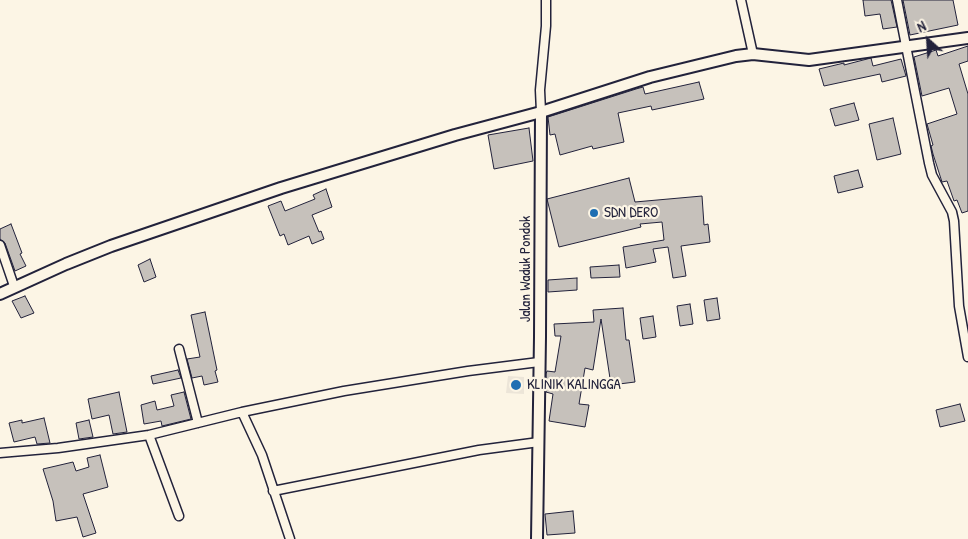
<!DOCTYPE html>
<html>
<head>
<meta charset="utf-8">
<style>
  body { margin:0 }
  #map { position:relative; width:968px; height:539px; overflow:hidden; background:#fcf5e5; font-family:"Patrick Hand",sans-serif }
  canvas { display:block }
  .north { position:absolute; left:903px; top:15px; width:50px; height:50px; -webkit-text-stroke:4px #fcf5e5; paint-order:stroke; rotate:334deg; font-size:14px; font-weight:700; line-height:20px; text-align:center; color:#22223b }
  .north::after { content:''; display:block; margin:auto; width:18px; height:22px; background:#22223b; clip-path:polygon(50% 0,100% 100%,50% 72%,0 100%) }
</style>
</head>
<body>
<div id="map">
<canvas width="968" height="539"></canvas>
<div class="north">N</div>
</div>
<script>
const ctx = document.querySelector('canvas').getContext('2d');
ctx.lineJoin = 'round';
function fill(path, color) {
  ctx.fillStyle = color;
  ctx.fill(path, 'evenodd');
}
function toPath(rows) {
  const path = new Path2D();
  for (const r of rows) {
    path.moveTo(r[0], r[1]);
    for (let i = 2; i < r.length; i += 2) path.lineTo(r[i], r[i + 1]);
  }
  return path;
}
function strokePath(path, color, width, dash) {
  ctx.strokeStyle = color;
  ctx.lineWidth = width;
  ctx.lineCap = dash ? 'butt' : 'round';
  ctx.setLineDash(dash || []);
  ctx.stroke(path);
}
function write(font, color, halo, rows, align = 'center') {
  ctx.font = font + ' "Patrick Hand",sans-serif';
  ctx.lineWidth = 4.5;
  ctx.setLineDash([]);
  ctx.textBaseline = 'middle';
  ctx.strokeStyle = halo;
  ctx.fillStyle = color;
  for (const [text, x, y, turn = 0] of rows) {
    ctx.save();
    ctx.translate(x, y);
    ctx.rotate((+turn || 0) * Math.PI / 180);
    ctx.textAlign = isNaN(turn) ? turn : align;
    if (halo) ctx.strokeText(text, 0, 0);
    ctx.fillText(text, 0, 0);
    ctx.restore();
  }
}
fill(toPath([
  [508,376,524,377,524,394,506,393]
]), '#ece5d8');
const building = toPath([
  [863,0,891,0,897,27,883,29,880,14,865,16,863,0],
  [903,0,953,0,958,25,910,35,903,0],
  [968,46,968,61,959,64,968,94,968,211,962,213,957,200,954,201,947,181,942,182,933,154,931,146,933,145,927,124,957,114,949,88,922,96,914,57,936,50,938,56,968,46],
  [871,58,873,66,901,59,906,76,882,82,880,74,824,86,819,69,844,63,844,65,871,58],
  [699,82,704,99,652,110,651,106,618,113,624,142,593,149,592,146,560,155,555,134,550,135,548,117,636,89,643,87,645,94,699,82],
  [854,103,859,120,835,126,830,109,854,103],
  [893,118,901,154,877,160,869,124,893,118],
  [529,128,533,161,494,169,488,135,529,128],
  [858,170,863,187,838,193,834,176,858,170],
  [629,178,635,202,702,196,704,225,708,224,710,242,681,246,686,276,673,278,668,247,653,249,656,262,626,268,623,247,664,240,662,222,640,224,641,227,559,247,547,199,629,178],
  [326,189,332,207,312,215,319,232,321,231,324,239,312,244,309,236,288,245,284,234,280,236,268,206,281,201,285,211,315,199,313,195,326,189],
  [11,224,22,253,20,254,26,266,15,271,5,243,0,239,0,229,11,224],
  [150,259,156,277,144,282,138,265,150,259],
  [619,265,620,277,591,278,590,267,619,265],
  [577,278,577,290,548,292,548,280,577,278],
  [25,296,34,313,21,318,12,301,25,296],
  [717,298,720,319,707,321,704,300,717,298],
  [690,304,693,324,680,326,677,306,690,304],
  [623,308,626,340,629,340,635,382,611,385,601,319,593,370,585,368,579,404,589,405,585,427,549,421,553,394,546,392,546,374,547,371,555,372,561,336,555,336,554,324,594,322,593,310,623,308],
  [205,312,217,370,215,371,218,382,204,385,202,376,192,378,187,359,200,357,191,315,205,312],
  [653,316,656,337,643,339,640,318,653,316],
  [178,370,181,378,153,384,151,376,178,370],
  [119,392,127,432,113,434,109,415,92,419,88,399,119,392],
  [184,392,191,419,162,426,161,421,144,424,141,405,155,401,157,410,174,406,171,395,184,392],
  [960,404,965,421,940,427,936,410,960,404],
  [44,418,50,443,37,444,35,437,14,442,9,423,22,420,22,423,44,418],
  [89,420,93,437,79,439,76,423,89,420],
  [100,455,108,487,83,494,96,533,83,537,77,517,56,521,53,501,43,469,73,462,76,471,89,467,87,458,100,455],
  [573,511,575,533,547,535,545,514,573,511]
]);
fill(building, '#c6c1bb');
strokePath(building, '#22223b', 1);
const street = toPath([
  [741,0,753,54],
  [897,0,929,163,932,175,952,212,954,221,959,306,968,357],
  [541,112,540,90,546,26,546,0],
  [0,245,14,286],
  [179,349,198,423],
  [242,412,262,455,290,539],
  [149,435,179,516],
  [0,453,58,448,149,435,242,412,344,391,468,371,539,362],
  [273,491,479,450,539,442]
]);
const secondary = toPath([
  [0,294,66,264,111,246,281,188,455,135,541,112,650,77,736,56,753,54,809,60,968,38],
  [537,539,540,337,541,112]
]);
strokePath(street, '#22223b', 11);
strokePath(secondary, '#22223b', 14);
strokePath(street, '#fcf5e5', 8);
strokePath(secondary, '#fcf5e5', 10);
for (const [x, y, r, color] of [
  [594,213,5,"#1f6fb2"],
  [516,385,6,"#1f6fb2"]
]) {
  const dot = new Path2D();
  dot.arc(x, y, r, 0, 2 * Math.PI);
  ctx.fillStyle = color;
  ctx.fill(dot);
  strokePath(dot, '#fcf5e5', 2);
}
write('15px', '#22223b', '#fcf5e5', [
  ["SDN DERO",604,213],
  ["KLINIK KALINGGA",527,385]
], 'left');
write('15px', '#22223b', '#fcf5e5', [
  ["Jalan Waduk Pondok",526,269,-90]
]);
</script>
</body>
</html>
